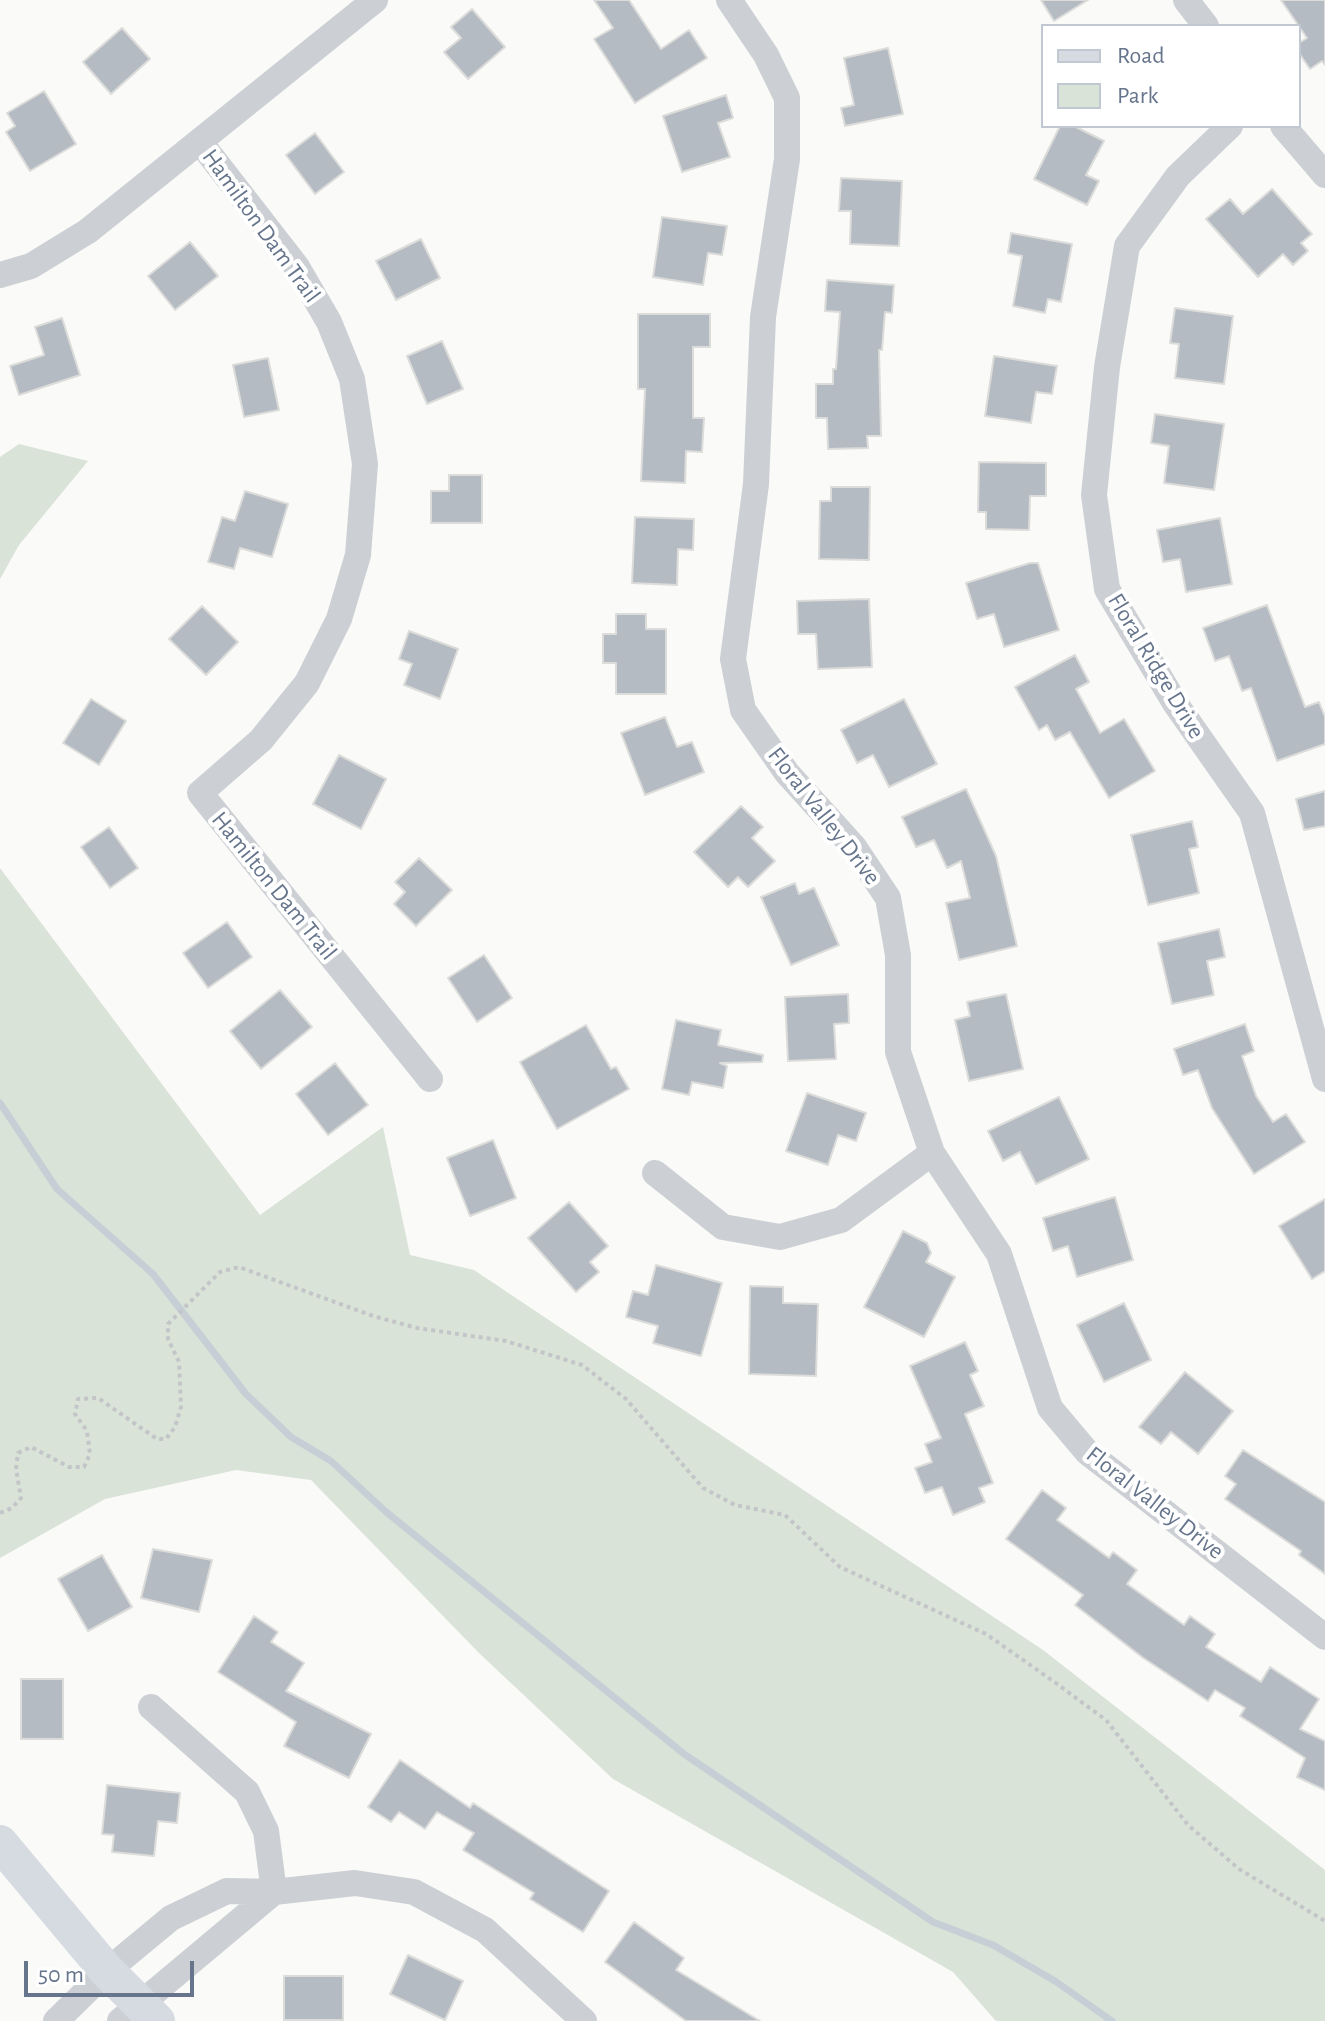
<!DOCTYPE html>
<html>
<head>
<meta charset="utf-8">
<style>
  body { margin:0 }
  #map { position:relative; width:1325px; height:2021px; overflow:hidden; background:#fafaf8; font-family:"Alegreya Sans",sans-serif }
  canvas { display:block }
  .legend { position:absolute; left:1041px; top:24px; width:260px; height:104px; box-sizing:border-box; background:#fff; border:2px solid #c2c8d1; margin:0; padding:10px 14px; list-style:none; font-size:24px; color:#66758c }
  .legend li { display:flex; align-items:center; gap:16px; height:40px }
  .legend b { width:40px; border:2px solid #c2c8d1 }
  .scale { position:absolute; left:24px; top:1961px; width:170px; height:36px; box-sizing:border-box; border:4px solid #66758c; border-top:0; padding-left:10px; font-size:24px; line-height:28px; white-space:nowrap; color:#66758c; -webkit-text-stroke:6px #fff; paint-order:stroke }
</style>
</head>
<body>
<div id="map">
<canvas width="1325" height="2021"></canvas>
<ul class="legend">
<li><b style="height:10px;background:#d6dbe1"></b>Road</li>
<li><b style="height:22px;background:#dae3d8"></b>Park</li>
</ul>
<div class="scale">50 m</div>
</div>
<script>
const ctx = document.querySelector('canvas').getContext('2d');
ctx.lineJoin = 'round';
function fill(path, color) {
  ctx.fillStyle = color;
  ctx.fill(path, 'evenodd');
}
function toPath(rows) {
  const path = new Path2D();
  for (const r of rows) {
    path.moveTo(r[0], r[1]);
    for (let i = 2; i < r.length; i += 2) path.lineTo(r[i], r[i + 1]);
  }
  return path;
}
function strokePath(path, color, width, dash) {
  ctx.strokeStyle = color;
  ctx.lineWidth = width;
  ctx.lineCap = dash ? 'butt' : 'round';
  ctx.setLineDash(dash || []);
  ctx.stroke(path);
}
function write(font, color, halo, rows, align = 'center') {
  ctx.font = font + ' "Alegreya Sans",sans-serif';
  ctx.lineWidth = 8;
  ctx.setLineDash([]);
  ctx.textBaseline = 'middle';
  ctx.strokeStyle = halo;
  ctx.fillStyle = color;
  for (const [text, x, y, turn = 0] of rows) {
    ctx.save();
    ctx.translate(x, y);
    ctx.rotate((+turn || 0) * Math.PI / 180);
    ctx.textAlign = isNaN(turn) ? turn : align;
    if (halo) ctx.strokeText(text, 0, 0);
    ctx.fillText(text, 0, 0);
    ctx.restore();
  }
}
fill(toPath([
  [19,444,88,461,19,545,0,579,0,457],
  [0,868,260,1215,383,1127,410,1255,474,1270,1043,1650,1325,1870,1325,2021,996,2021,953,1972,613,1779,479,1653,311,1480,236,1470,105,1499,0,1558]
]), '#dae3d8');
strokePath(toPath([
  [0,1103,57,1189,153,1274,246,1394,291,1437,331,1461,385,1511,684,1754,933,1922,993,1945,1055,1981,1112,2021]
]), '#c6cfd6', 7);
const building = toPath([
  [594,0,629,0,661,49,689,30,707,58,635,103,594,39,613,28,594,0],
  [1041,0,1088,0,1054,21,1041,0],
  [1281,0,1325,0,1325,65,1322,61,1310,69,1299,53,1299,43,1307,38,1281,0],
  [472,9,505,47,468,79,444,52,461,38,451,27,472,9],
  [122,28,150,59,111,94,83,62,122,28],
  [888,48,903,114,845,126,841,108,854,105,844,58,888,48],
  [44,91,76,144,30,171,6,132,15,126,7,113,44,91],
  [726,95,733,118,718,123,730,157,682,172,663,116,726,95],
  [1060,126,1074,126,1104,141,1086,175,1099,181,1087,205,1034,179,1060,126],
  [315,133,344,172,315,194,286,155,315,133],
  [841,178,902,181,899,246,850,244,851,211,839,211,841,178],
  [1272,189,1312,234,1301,243,1308,251,1293,265,1283,254,1258,277,1206,219,1230,199,1243,214,1272,189],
  [662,217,727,226,722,255,708,253,703,285,653,277,662,217],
  [1011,233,1072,244,1061,302,1048,299,1045,313,1013,306,1022,256,1008,253,1011,233],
  [421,239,440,278,396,300,376,261,421,239],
  [190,242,218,276,175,310,148,276,190,242],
  [827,280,894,285,892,313,885,312,882,350,879,350,881,436,867,436,868,448,828,449,827,418,816,418,816,384,833,384,833,369,836,369,840,312,825,311,827,280],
  [1175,308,1233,316,1224,384,1175,378,1179,344,1170,343,1175,308],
  [638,314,710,314,710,347,693,347,693,418,704,418,702,452,686,451,685,483,641,481,645,389,638,389,638,314],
  [62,318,80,375,19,395,10,366,44,355,35,327,62,318],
  [442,341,463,389,427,404,407,356,442,341],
  [994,356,1057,366,1052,394,1036,392,1031,423,985,416,994,356],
  [268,358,279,410,244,417,233,365,268,358],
  [1155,414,1224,424,1214,490,1164,483,1169,446,1151,443,1155,414],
  [979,462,1046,463,1046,496,1030,496,1029,530,986,529,986,512,978,512,979,462],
  [449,475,482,475,482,523,431,523,431,491,449,491,449,475],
  [831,487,870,487,869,560,819,559,820,501,831,501,831,487],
  [245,491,288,504,272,557,240,548,234,569,208,562,222,517,235,521,245,491],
  [635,517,694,519,693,550,678,549,677,585,632,583,635,517],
  [1220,518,1232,584,1186,592,1180,559,1163,562,1157,530,1220,518],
  [1030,563,1038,563,1059,630,1004,647,994,614,977,619,966,583,1030,563],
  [869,599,872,667,818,669,816,634,798,634,797,601,869,599],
  [1267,605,1305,707,1319,702,1325,717,1325,744,1277,761,1251,688,1242,691,1229,656,1215,661,1203,628,1267,605],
  [202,606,238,642,206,675,169,639,202,606],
  [616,614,646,614,646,629,666,629,666,694,616,694,616,663,603,663,603,634,616,634,616,614],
  [409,631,458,649,440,699,404,685,412,664,399,659,409,631],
  [1075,655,1089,682,1076,689,1100,733,1124,719,1155,771,1109,798,1070,732,1055,740,1047,725,1039,730,1015,687,1075,655],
  [91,699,126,721,99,765,63,743,91,699],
  [904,699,937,764,889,787,873,755,857,763,841,730,904,699],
  [665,717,677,747,692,742,704,772,645,795,621,733,665,717],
  [339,755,386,779,361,829,313,804,339,755],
  [966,789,996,856,1017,946,959,960,946,903,970,898,961,861,947,868,934,840,916,847,902,817,966,789],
  [1325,791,1325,826,1304,830,1296,799,1325,791],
  [741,806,763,827,752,838,775,861,748,887,738,877,728,887,694,852,741,806],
  [1192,821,1198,847,1189,849,1199,893,1148,905,1131,835,1192,821],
  [109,827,138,868,110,888,81,847,109,827],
  [419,858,452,890,416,926,394,904,405,892,395,882,419,858],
  [795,883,799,894,814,888,839,945,791,965,761,897,795,883],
  [227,922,252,957,208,988,183,953,227,922],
  [1219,929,1225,957,1207,961,1214,995,1172,1004,1158,943,1219,929],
  [484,955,512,998,477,1022,448,978,484,955],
  [280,990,312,1027,261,1069,230,1031,280,990],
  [848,994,849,1023,834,1024,836,1059,788,1061,785,997,848,994],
  [1006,994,1023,1069,969,1081,955,1020,970,1016,967,1002,1006,994],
  [676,1020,721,1030,718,1045,763,1055,762,1062,720,1063,727,1066,723,1088,692,1082,689,1095,662,1089,676,1020],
  [1245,1024,1254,1051,1242,1056,1256,1096,1273,1122,1286,1114,1305,1142,1254,1174,1212,1108,1198,1070,1183,1075,1174,1049,1245,1024],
  [586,1025,611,1069,616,1067,629,1089,557,1129,520,1062,586,1025],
  [335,1063,368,1105,328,1135,296,1094,335,1063],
  [807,1093,866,1113,856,1141,838,1135,828,1165,786,1151,807,1093],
  [1059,1097,1089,1159,1036,1184,1020,1152,1003,1161,988,1131,1059,1097],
  [493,1140,516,1198,470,1216,447,1158,493,1140],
  [1115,1197,1133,1260,1077,1277,1068,1246,1053,1251,1043,1218,1115,1197],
  [1325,1199,1325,1271,1312,1279,1279,1226,1325,1199],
  [569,1202,608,1246,590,1262,599,1272,576,1292,528,1238,569,1202],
  [903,1231,927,1243,931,1253,926,1262,955,1277,924,1337,864,1307,903,1231],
  [656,1265,722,1283,701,1356,653,1343,658,1326,626,1317,633,1291,648,1295,656,1265],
  [750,1286,783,1287,783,1303,818,1304,816,1376,749,1374,750,1286],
  [1124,1303,1151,1360,1104,1382,1077,1325,1124,1303],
  [965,1342,978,1371,970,1375,984,1406,965,1414,993,1483,979,1488,985,1502,953,1515,942,1487,925,1493,915,1468,932,1462,925,1444,941,1438,910,1366,965,1342],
  [1185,1372,1233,1411,1198,1454,1171,1432,1161,1444,1139,1427,1185,1372],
  [1243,1450,1325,1502,1325,1574,1299,1555,1301,1551,1225,1499,1236,1484,1225,1476,1243,1450],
  [1042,1490,1066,1508,1057,1520,1109,1558,1113,1552,1137,1570,1127,1584,1184,1625,1190,1616,1215,1634,1206,1647,1261,1682,1270,1667,1319,1699,1300,1729,1325,1741,1325,1790,1297,1777,1305,1758,1240,1716,1245,1708,1215,1690,1208,1701,1142,1657,1075,1605,1083,1595,1006,1539,1042,1490],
  [153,1549,212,1560,199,1612,141,1598,153,1549],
  [102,1555,132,1607,88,1631,58,1579,102,1555],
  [254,1616,278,1632,271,1642,304,1663,286,1691,371,1734,349,1778,284,1746,296,1722,218,1672,254,1616],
  [21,1679,63,1679,63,1739,21,1739,21,1679],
  [400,1760,470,1808,473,1803,609,1891,583,1932,530,1899,534,1893,463,1850,474,1833,437,1812,425,1829,399,1812,391,1822,368,1807,400,1760],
  [107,1785,180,1793,177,1823,158,1821,154,1856,112,1852,114,1835,102,1834,107,1785],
  [634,1922,684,1958,676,1970,760,2021,686,2021,605,1962,634,1922],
  [408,1955,463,1981,445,2020,390,1994,408,1955],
  [284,1976,343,1976,343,2020,284,2020,284,1976]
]);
fill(building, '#b5bbc3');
strokePath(building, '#dcdcda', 2);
strokePath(toPath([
  [0,1513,12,1508,21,1498,16,1469,18,1453,31,1447,69,1467,84,1467,90,1454,87,1431,75,1414,78,1399,98,1398,157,1439,166,1439,175,1427,181,1407,179,1362,168,1339,168,1324,220,1272,239,1267,373,1316,417,1328,506,1341,582,1365,626,1399,703,1488,735,1505,785,1515,840,1567,986,1634,1053,1681,1106,1720,1188,1825,1239,1869,1325,1921]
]), '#c3c5c8', 4, [4, 4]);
strokePath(toPath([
  [729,0,766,55,787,98,787,159,763,317,756,484,733,659,743,710,787,773,854,847,888,898,898,955,898,1052,932,1153,999,1254,1050,1408,1087,1452,1325,1637],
  [1186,0,1206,26],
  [1230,126,1178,176,1127,246,1107,367,1094,495,1107,589,1175,703,1252,813,1325,1079],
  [1283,126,1325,175],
  [200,142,297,267,329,322,352,379,365,464,358,555,339,619,307,683,261,740,200,793,430,1079],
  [0,275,31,266,88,231,375,0],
  [655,1173,723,1227,780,1237,841,1220,932,1153],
  [151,1707,247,1792,266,1831,274,1892],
  [56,2021,107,1971,171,1918,227,1891,274,1892,355,1883,414,1892,485,1930,584,2021],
  [120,2021,274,1892]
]), '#cccfd3', 26);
strokePath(toPath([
  [0,1843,107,1971,157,2021]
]), '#d6dbe1', 36);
write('24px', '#66758c', '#fff', [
  ["Hamilton Dam Trail",261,226,54],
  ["Floral Ridge Drive",1156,666,59],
  ["Floral Valley Drive",824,816,52],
  ["Hamilton Dam Trail",274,886,51],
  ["Floral Valley Drive",1155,1503,38]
]);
</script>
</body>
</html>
